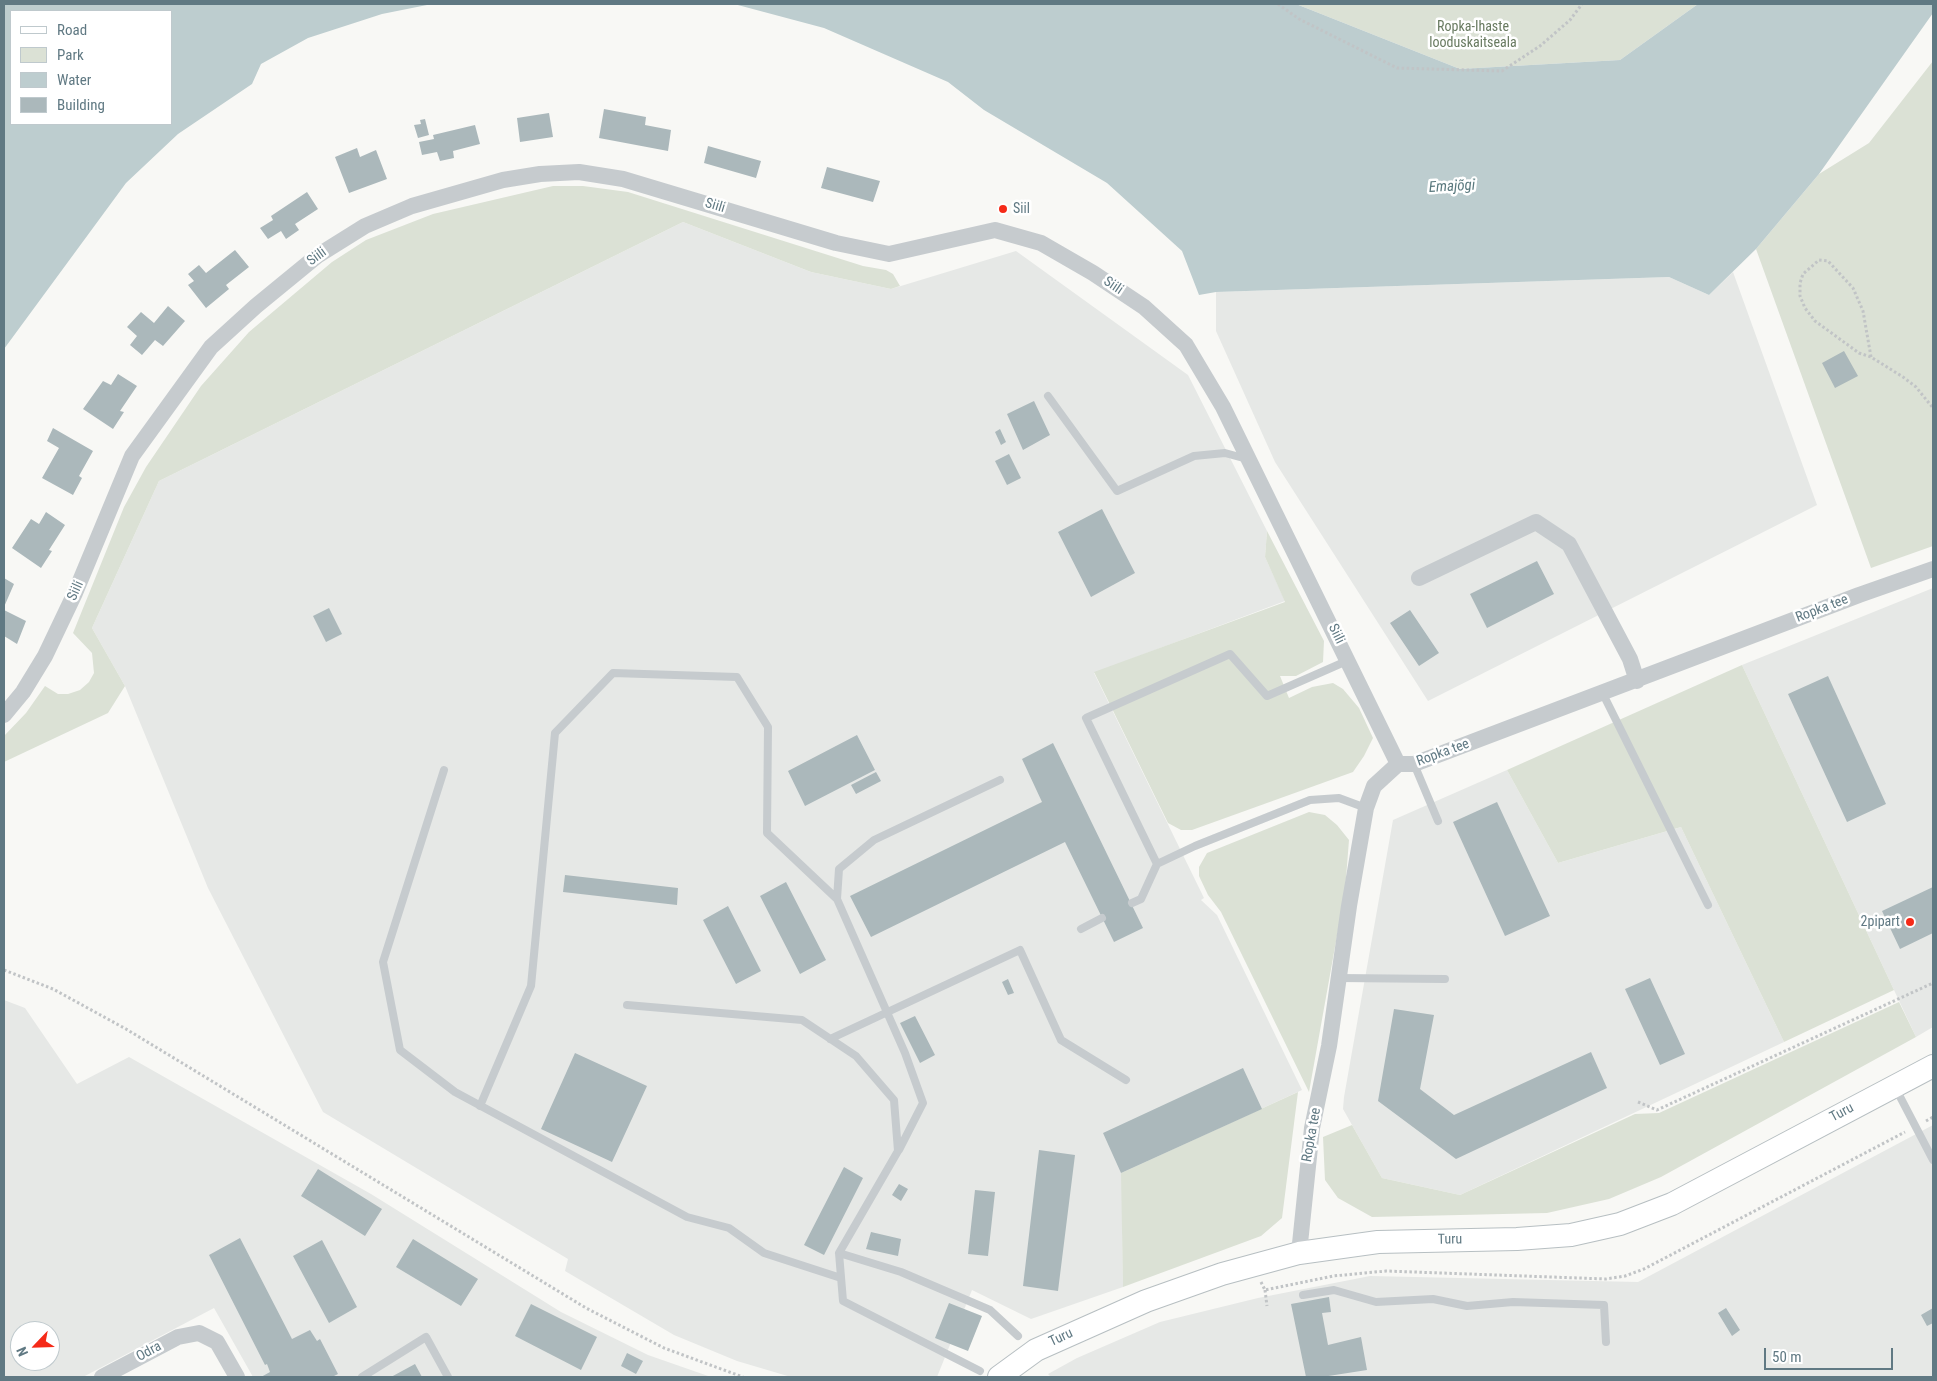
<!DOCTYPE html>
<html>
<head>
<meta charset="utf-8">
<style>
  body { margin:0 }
  #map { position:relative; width:1937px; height:1381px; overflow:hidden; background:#f8f8f5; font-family:"Roboto Condensed",sans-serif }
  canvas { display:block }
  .frame { position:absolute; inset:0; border:5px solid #607983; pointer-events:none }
  .legend { position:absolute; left:10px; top:10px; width:162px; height:115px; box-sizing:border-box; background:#fff; border:1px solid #bfc9cd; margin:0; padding:6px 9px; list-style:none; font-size:15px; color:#607983 }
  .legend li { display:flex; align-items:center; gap:10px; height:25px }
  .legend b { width:25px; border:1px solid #bfc9cd }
  .north { position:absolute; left:10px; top:1321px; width:50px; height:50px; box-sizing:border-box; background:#fff; border:1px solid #bfc9cd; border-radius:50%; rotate:246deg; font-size:14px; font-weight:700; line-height:20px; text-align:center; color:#607983 }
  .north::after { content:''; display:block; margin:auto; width:18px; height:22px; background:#f52a18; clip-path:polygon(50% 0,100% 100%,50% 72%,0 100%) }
  .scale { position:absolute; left:1764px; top:1348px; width:129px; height:22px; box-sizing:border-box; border:2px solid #607983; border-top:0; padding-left:6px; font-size:15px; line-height:18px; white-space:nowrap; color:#607983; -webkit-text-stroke:4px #fff; paint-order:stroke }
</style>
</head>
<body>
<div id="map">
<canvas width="1937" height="1381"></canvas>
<div class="frame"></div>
<ul class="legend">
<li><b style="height:6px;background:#fff"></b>Road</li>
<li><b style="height:14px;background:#dbe1d5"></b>Park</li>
<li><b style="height:14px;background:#bdcdcf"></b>Water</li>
<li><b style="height:14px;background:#abb8bb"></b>Building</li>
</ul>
<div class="north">N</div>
<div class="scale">50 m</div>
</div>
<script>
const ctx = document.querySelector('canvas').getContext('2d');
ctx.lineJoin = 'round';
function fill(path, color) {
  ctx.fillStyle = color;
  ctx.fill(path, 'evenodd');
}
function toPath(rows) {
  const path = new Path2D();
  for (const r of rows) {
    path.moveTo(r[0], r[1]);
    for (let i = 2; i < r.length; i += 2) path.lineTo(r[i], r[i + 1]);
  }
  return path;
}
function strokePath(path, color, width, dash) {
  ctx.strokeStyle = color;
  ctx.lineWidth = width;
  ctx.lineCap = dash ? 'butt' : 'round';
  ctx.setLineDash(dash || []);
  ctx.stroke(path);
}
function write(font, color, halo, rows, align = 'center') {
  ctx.font = font + ' "Roboto Condensed",sans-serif';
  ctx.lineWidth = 5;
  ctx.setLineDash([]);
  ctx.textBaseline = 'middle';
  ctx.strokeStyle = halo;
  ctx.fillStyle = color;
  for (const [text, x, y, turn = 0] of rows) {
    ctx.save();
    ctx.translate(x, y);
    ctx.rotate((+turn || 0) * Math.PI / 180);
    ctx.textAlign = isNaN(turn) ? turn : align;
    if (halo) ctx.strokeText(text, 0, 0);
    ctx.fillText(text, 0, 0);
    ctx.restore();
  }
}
fill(toPath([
  [683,222,811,272,891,289,1016,251,1188,375,1267,531,1265,557,1285,601,1094,673,1204,898,1201,900,1217,915,1302,1090,1122,1173,1123,1287,1031,1319,972,1290,937,1377,791,1377,737,1361,674,1335,565,1271,568,1259,323,1112,208,888,125,686,92,628,159,481],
  [1733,272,1817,505,1428,701,1275,462,1216,331,1216,292,1669,277,1709,295],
  [1933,588,1933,1027,1916,1037,1742,665],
  [1507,770,1558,863,1681,827,1784,1042,1460,1195,1382,1178,1343,1109,1344,1097,1393,820],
  [4,1000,25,1008,77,1084,129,1057,371,1194,561,1312,648,1355,711,1377,253,1377,214,1308,83,1377,4,1377],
  [20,1331,50,1331,50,1361,20,1361],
  [1933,1125,1933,1377,1051,1377,1048,1374,1077,1358,1160,1322,1258,1298,1370,1276,1638,1282]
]), '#e6e8e6');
fill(toPath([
  [1296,4,1698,4,1620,60,1460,69],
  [1933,61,1933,546,1871,568,1756,249,1819,174,1869,143],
  [553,186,583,186,628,192,863,266,886,270,893,274,900,286,891,289,811,272,683,222,159,481,92,628,125,686,108,713,4,762,4,736,26,713,45,686,58,694,68,694,80,690,89,682,94,673,92,653,73,633,124,507,146,467,201,386,249,332,332,262,366,240,433,214],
  [1267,531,1324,641,1323,662,1296,676,1280,676,1289,698,1312,687,1333,683,1343,689,1359,708,1373,738,1364,756,1353,772,1192,830,1181,830,1168,823,1094,672,1285,602,1265,557],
  [1742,665,1894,990,1784,1042,1681,827,1558,863,1507,770],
  [1309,812,1325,815,1337,825,1349,840,1345,891,1309,1092,1221,912,1208,895,1199,876,1199,867,1207,853],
  [1899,1002,1916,1037,1661,1177,1609,1199,1547,1213,1372,1217,1338,1198,1325,1180,1323,1137,1352,1125,1382,1178,1460,1195,1635,1114,1659,1113],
  [1298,1092,1282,1218,1261,1236,1123,1287,1121,1173]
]), '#dbe1d5');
fill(toPath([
  [4,4,432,4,382,14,308,38,261,64,252,84,178,134,126,183,4,349],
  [11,11,171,11,171,124,11,124],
  [734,4,1296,4,1460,69,1620,60,1698,4,1933,4,1933,13,1819,174,1756,249,1709,295,1669,277,1216,292,1199,295,1182,251,1107,183,984,110,948,82,824,28]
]), '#bdcdcf');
fill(toPath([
  [604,109,646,117,645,125,671,130,668,151,599,138],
  [549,113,553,137,520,142,517,118],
  [425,119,429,135,418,138,414,125,421,124,420,120],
  [475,125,480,144,453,151,454,158,440,161,437,152,422,155,419,142,434,139,433,135],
  [708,146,761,161,756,178,704,163],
  [357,148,360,157,376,150,387,179,349,193,335,157],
  [827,167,880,181,873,202,821,188],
  [307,192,318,209,295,224,299,230,286,239,281,231,268,239,260,228,273,220,271,216],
  [235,250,249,267,226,285,229,289,206,308,188,285,194,281,188,274,199,265,206,273],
  [168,306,185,321,163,346,155,340,142,355,130,345,137,336,127,327,141,312,154,323],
  [1844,351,1858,376,1835,388,1822,363],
  [118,374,137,386,120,411,124,412,113,429,83,409,103,381,111,385],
  [1034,401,1050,435,1023,450,1007,414],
  [53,428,93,451,79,476,82,478,73,495,42,478,59,448,47,441],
  [1000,429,1006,442,1001,445,995,432],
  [1009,454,1021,478,1007,485,995,461],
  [1102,509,1135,573,1091,597,1058,532],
  [46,512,65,525,49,550,52,551,41,568,12,548,31,519,39,524],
  [1537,561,1554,594,1487,628,1470,594],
  [4,578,14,584,4,607],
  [329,608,342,634,326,642,313,616],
  [4,610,26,621,17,644,4,636],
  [1410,610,1439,653,1419,666,1390,623],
  [1828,676,1886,804,1847,822,1788,694],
  [857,735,875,770,805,806,788,771],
  [1053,743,1143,928,1114,942,1065,842,871,937,850,896,1042,802,1022,759],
  [876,772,881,781,856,794,851,785],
  [1497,802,1550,916,1505,936,1453,822],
  [565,875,678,888,677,905,563,892],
  [786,882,826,960,800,974,760,896],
  [1933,887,1933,933,1900,949,1882,911],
  [728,906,761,971,736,984,703,920],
  [1650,978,1685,1054,1660,1065,1625,989],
  [1008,979,1014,993,1008,995,1002,982],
  [1394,1009,1434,1015,1420,1089,1454,1115,1591,1052,1607,1088,1456,1159,1378,1101],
  [915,1016,935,1055,920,1063,900,1023],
  [575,1053,647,1086,612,1162,541,1129],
  [1243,1068,1262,1109,1121,1173,1103,1133],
  [1039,1150,1075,1155,1058,1291,1023,1286],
  [844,1167,863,1178,824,1255,804,1245],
  [318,1169,382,1209,365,1236,301,1196],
  [899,1184,908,1189,901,1201,892,1195],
  [975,1190,995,1192,988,1256,968,1254],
  [871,1232,901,1239,898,1256,866,1249],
  [240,1238,292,1339,310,1330,317,1341,320,1339,338,1374,332,1377,261,1377,270,1372,267,1364,265,1365,209,1255],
  [413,1239,478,1279,461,1306,396,1267],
  [322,1240,357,1307,329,1323,293,1256],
  [1329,1297,1331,1312,1322,1313,1328,1345,1361,1337,1367,1370,1322,1377,1306,1377,1291,1304],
  [949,1303,982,1316,968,1351,935,1338],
  [531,1304,597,1337,581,1370,515,1336],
  [1726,1308,1740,1330,1732,1336,1718,1313],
  [1933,1308,1933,1323,1927,1326,1921,1315],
  [627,1353,643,1361,636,1374,621,1366],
  [415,1364,422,1377,391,1377]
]), '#abb8bb');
const secondary = toPath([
  [999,1377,1036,1350,1146,1301,1222,1274,1299,1253,1378,1242,1517,1239,1571,1235,1620,1224,1672,1204,1933,1066]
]);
strokePath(secondary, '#b7bfc2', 24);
strokePath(toPath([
  [1278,4,1299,19,1397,68,1502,71,1540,46,1570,20,1582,4],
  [1871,357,1863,311,1853,288,1828,261,1819,260,1803,274,1800,283,1800,296,1805,308,1815,321,1859,353,1871,357,1903,377,1916,387,1933,408],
  [4,970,53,989,126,1029,586,1308,664,1348,743,1377],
  [1638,1102,1657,1110,1933,983],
  [1926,1121,1933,1117],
  [1261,1282,1265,1290,1333,1276,1386,1271,1606,1279,1625,1276,1644,1269,1905,1132],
  [1265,1290,1267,1306]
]), '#c1c4c6', 3, [2.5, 2.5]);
strokePath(toPath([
  [1048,396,1117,491,1194,456,1225,453,1247,459],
  [1603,694,1708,905],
  [1414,764,1438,821],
  [444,770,383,962,400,1050,455,1092,687,1217,729,1228,764,1253,841,1278],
  [1157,864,1086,718,1230,654,1267,696,1349,660],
  [1132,903,1141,899,1157,864,1195,846,1310,800,1339,798,1366,808],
  [1081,929,1102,918],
  [1339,978,1445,979],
  [627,1005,802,1020,856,1056,894,1100,898,1151,839,1253,843,1301,980,1371],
  [830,1039,1020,950,1061,1040,1126,1080],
  [1896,1089,1933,1160],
  [480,1106,531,986,555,733,613,673,737,677,768,727,767,833,837,899],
  [899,1150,923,1103,905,1053,837,899,839,869,874,840,1000,780],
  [839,1253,901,1272,990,1310,1018,1336],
  [1303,1295,1334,1290,1376,1302,1433,1299,1467,1306,1513,1302,1604,1305,1606,1342],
  [362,1377,426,1337,448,1377]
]), '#c6cbce', 8);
strokePath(toPath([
  [1419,578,1536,522,1569,544,1630,659,1637,681],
  [4,715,23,692,45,656,75,593,132,456,211,347,256,306,317,256,365,226,412,206,503,180,540,174,579,172,623,179,836,243,889,254,995,230,1041,243,1093,273,1144,307,1186,345,1223,407,1398,764],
  [1299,1253,1312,1128,1329,1046,1349,906,1366,808,1374,786,1398,764,1414,764,1859,595,1933,569],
  [102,1377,178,1337,199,1333,217,1342,237,1377]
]), '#c6cbce', 16);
strokePath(secondary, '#fff', 22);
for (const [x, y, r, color] of [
  [1003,209,5,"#f52a18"],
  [1910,922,5,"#f52a18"]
]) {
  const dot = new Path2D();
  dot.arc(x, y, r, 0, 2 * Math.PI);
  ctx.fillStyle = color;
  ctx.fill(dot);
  strokePath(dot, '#fff', 2);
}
write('14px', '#687a60', '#fff', [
  ["Ropka-Ihaste",1473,27],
  ["looduskaitseala",1473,43]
]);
write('14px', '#607983', '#fff', [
  ["Siili",715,206,17],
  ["Siili",317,257,-36],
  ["Siili",1113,286,34],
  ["Siili",76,591,-66],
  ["Ropka tee",1822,609,-21],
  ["Siili",1336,634,64],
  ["Ropka tee",1443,753,-20],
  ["Turu",1842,1113,-28],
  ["Ropka tee",1312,1135,-80],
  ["Turu",1450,1240,-1],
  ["Turu",1061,1338,-25],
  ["Odra",149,1352,-28]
]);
write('14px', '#607983', '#fff', [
  ["Siil",1013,209],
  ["2pipart",1900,922,"right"]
], 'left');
write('italic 15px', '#5a797e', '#fff', [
  ["Emajõgi",1452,187,-3]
]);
</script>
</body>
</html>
